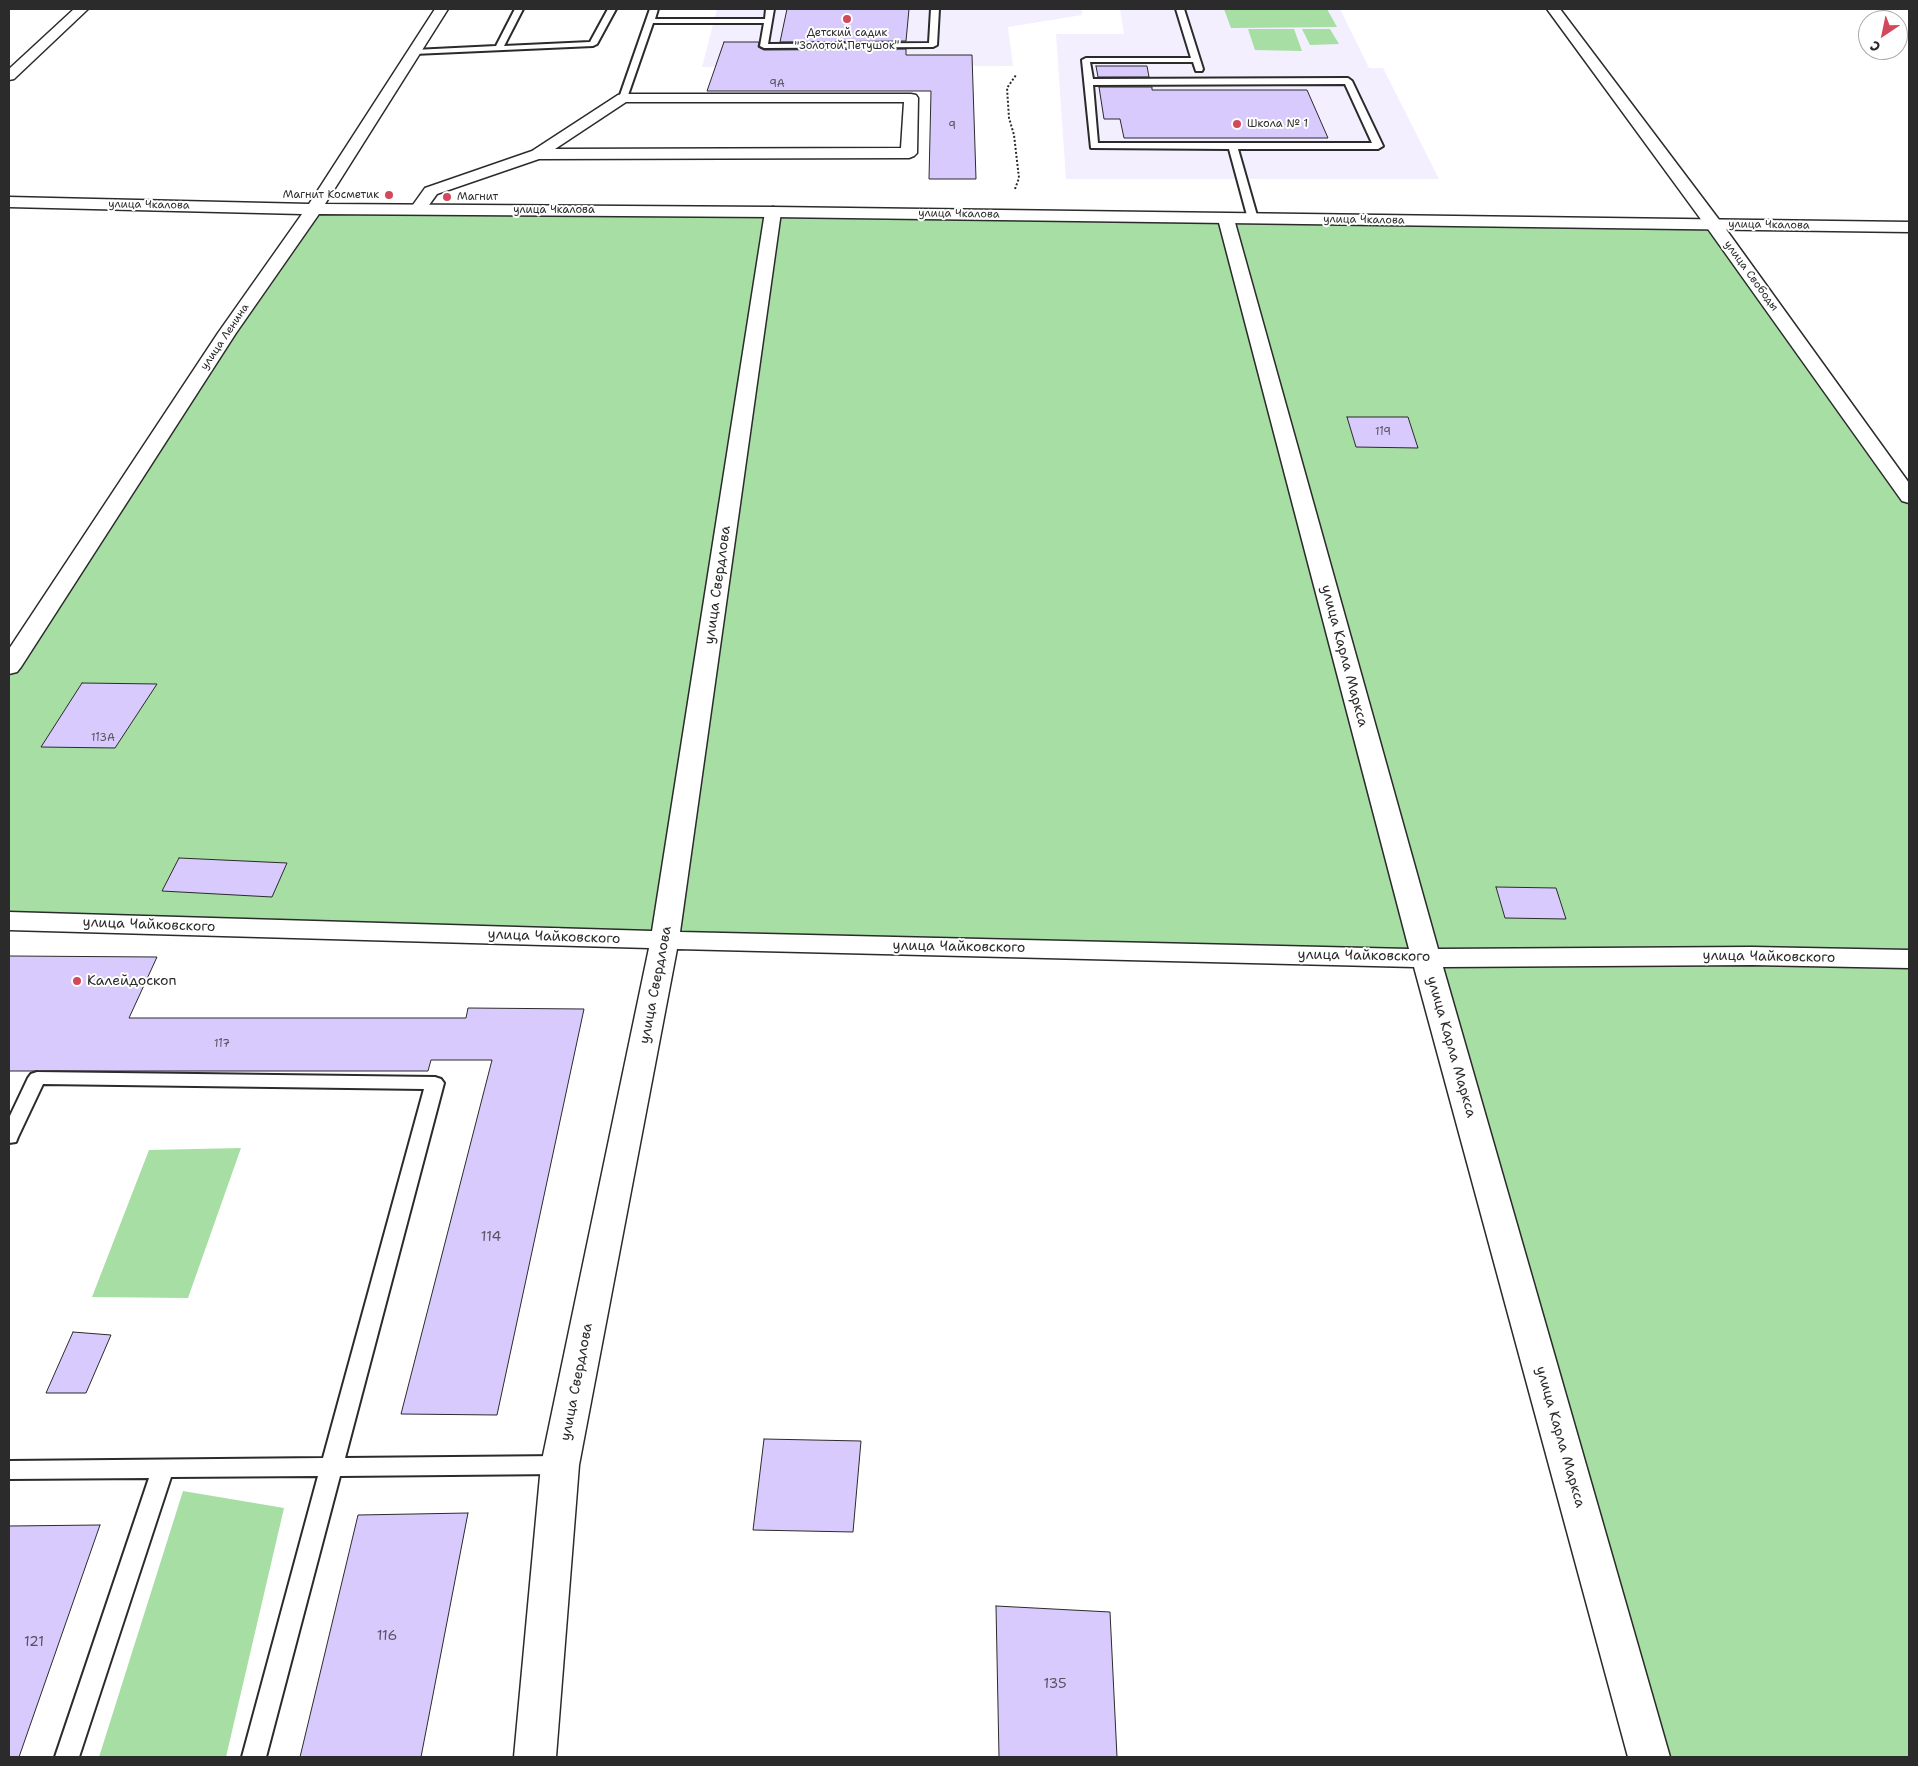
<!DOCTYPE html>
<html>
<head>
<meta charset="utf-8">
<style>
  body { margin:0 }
  #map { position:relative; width:1918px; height:1766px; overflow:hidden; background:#fff; font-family:"Shantell Sans",sans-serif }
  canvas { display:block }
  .frame { position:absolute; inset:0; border:10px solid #2b2b2b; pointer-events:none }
  .north { position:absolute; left:1858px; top:10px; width:50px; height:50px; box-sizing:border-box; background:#fff; border:1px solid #aaa; border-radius:50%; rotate:214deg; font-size:14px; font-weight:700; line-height:20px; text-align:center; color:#2b2b2b }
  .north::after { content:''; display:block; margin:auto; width:18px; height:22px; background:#d1495b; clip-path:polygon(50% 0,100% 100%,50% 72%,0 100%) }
</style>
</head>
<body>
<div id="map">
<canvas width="1918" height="1766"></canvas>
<div class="frame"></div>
<div class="north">С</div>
</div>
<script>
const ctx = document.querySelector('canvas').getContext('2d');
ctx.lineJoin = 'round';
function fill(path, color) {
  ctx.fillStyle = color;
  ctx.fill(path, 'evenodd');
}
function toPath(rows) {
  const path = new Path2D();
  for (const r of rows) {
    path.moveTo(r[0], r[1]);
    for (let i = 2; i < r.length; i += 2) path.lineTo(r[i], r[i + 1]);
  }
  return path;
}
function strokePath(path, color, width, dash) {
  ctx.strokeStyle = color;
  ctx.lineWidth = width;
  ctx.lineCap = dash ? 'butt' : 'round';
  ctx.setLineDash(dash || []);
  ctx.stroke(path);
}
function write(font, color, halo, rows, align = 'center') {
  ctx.font = font + ' "Shantell Sans",sans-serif';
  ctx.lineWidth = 4;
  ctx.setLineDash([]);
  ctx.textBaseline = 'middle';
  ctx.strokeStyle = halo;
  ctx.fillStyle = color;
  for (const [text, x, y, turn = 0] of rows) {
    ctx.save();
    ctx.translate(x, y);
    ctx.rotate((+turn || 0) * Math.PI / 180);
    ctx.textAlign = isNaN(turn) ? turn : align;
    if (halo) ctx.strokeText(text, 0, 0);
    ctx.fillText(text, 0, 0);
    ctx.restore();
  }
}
fill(toPath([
  [717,9,1082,9,1082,15,1008,27,1013,66,702,67],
  [1120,9,1340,9,1369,68,1383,68,1439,179,1066,179,1056,34,1124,34]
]), '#f3effe');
fill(toPath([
  [1224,9,1327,9,1337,27,1231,28],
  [1248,29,1294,29,1302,51,1255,50],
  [1302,29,1330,29,1339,44,1310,45],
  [314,209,1714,225,1909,497,1909,1757,1649,1757,1426,958,665,940,9,921,9,672],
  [241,1148,188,1298,92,1297,149,1150],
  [183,1491,284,1508,226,1757,99,1757]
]), '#a6dea3');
const building = toPath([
  [787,9,909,9,906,41,780,42,787,9],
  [724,42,759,42,758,47,764,50,906,49,906,55,972,55,976,179,929,179,931,91,707,91,724,42],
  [1096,66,1147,66,1149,77,1098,77,1096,66],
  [1099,87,1152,87,1152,90,1307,90,1328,138,1124,138,1120,119,1104,119,1099,87],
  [1347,417,1408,417,1418,448,1356,447,1347,417],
  [82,683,157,684,115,748,41,747,82,683],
  [179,858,287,863,272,897,162,891,179,858],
  [1496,887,1556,888,1566,919,1505,918,1496,887],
  [9,956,157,957,129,1018,466,1018,468,1008,584,1009,497,1415,401,1414,492,1060,431,1060,428,1071,9,1071,9,956],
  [73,1332,111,1335,86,1393,46,1393,73,1332],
  [764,1439,861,1441,853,1532,753,1530,764,1439],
  [468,1513,421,1757,300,1757,358,1515,468,1513],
  [100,1525,19,1757,9,1757,9,1526,100,1525],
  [996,1606,1110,1612,1117,1757,999,1757,996,1606]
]);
fill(building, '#d8cafc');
strokePath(building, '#2b2b2b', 1);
const lane = toPath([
  [515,9,523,9,504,46,590,42,608,9,616,9,597,44,593,46,414,54,410,52,414,50,496,46,515,9],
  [650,9,658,9,655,19,765,19,766,9,774,9,768,44,929,43,931,9,939,9,937,45,933,47,764,48,760,46,764,23,653,23,627,98,620,100,619,98,650,9],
  [1176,9,1184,9,1203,69,1202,71,1196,71,1193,62,1090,62,1093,79,1348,78,1352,81,1383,146,1378,149,1238,149,1258,219,1253,222,1248,219,1229,149,1091,148,1082,60,1086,58,1191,58,1176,9],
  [1345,84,1372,143,1098,143,1093,85,1345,84],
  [37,1072,435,1077,441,1079,444,1083,345,1458,560,1456,568,1459,571,1465,568,1471,560,1474,340,1476,266,1757,242,1757,318,1476,171,1477,79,1757,55,1757,149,1478,9,1479,9,1461,323,1458,424,1089,43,1084,18,1137,16,1142,9,1143,9,1118,28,1078,31,1074,37,1072]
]);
const street = toPath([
  [1547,9,1560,9,1720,221,1909,483,1909,503,1902,501,1708,229,1547,9],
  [623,94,911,94,916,95,918,98,917,153,914,156,909,158,539,159,437,194,424,212,418,214,412,212,410,209,425,188,532,151,618,95,623,94],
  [626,102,904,102,901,148,555,149,626,102],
  [773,207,779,209,781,212,680,932,1409,949,1218,219,1220,215,1226,214,1232,215,1234,219,1438,949,1752,947,1909,950,1909,968,1752,965,1443,967,1670,1757,1628,1757,1414,967,677,949,579,1465,556,1757,514,1757,541,1465,649,948,9,930,9,912,652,931,765,212,767,209,773,207]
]);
const secondary = toPath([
  [74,9,88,9,14,79,9,80,9,69,74,9],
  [435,9,448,9,325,204,773,207,1909,222,1909,232,773,217,319,214,236,333,21,667,17,672,9,674,9,649,218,333,302,214,9,207,9,197,309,204,435,9]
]);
strokePath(lane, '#2b2b2b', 4);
strokePath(street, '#2b2b2b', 3);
strokePath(secondary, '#2b2b2b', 3);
strokePath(toPath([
  [1015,189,1019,178,1014,135,1009,118,1007,88,1016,75]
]), '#2b2b2b', 2, [2, 2]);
fill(lane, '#fff');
fill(street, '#fff');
fill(secondary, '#fff');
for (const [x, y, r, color] of [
  [847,19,5,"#d1495b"],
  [1237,124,5,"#d1495b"],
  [389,195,5,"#d1495b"],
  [447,197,5,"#d1495b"],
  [77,981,5,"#d1495b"]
]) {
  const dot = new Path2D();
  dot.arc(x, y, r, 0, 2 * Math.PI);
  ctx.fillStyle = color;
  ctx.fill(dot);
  strokePath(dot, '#fff', 2);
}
write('11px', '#2b2b2b', '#fff', [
  ["Детский садик",847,33,"center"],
  ["\"Золотой Петушок\"",847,46,"center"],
  ["Школа № 1",1247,124],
  ["Магнит Косметик",379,195,"right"],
  ["Магнит",457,197]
], 'left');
write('11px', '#56535f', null, [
  ["9А",777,84],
  ["9",952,126],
  ["119",1383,432],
  ["113А",103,738],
  ["117",222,1044]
]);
write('11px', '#2b2b2b', '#fff', [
  ["улица Чкалова",149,205,1],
  ["улица Чкалова",554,210],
  ["улица Чкалова",959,214,1],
  ["улица Чкалова",1364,220,1],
  ["улица Чкалова",1769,225,1],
  ["улица Свободы",1751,276,54],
  ["улица Ленина",225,337,-56]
]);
write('14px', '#2b2b2b', '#fff', [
  ["улица Свердлова",718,585,-82],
  ["улица Карла Маркса",1344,656,75],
  ["улица Чайковского",149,925,2],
  ["улица Чайковского",554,937,2],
  ["улица Чайковского",959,947,1],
  ["улица Чайковского",1364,956,1],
  ["улица Чайковского",1769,957,1],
  ["улица Свердлова",656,985,-79],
  ["улица Карла Маркса",1451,1047,74],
  ["улица Свердлова",577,1382,-79],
  ["улица Карла Маркса",1560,1437,74]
]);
write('14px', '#2b2b2b', '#fff', [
  ["Калейдоскоп",87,981]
], 'left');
write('14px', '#56535f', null, [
  ["114",491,1237],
  ["116",387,1636],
  ["121",34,1642],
  ["135",1055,1684]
]);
</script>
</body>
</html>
